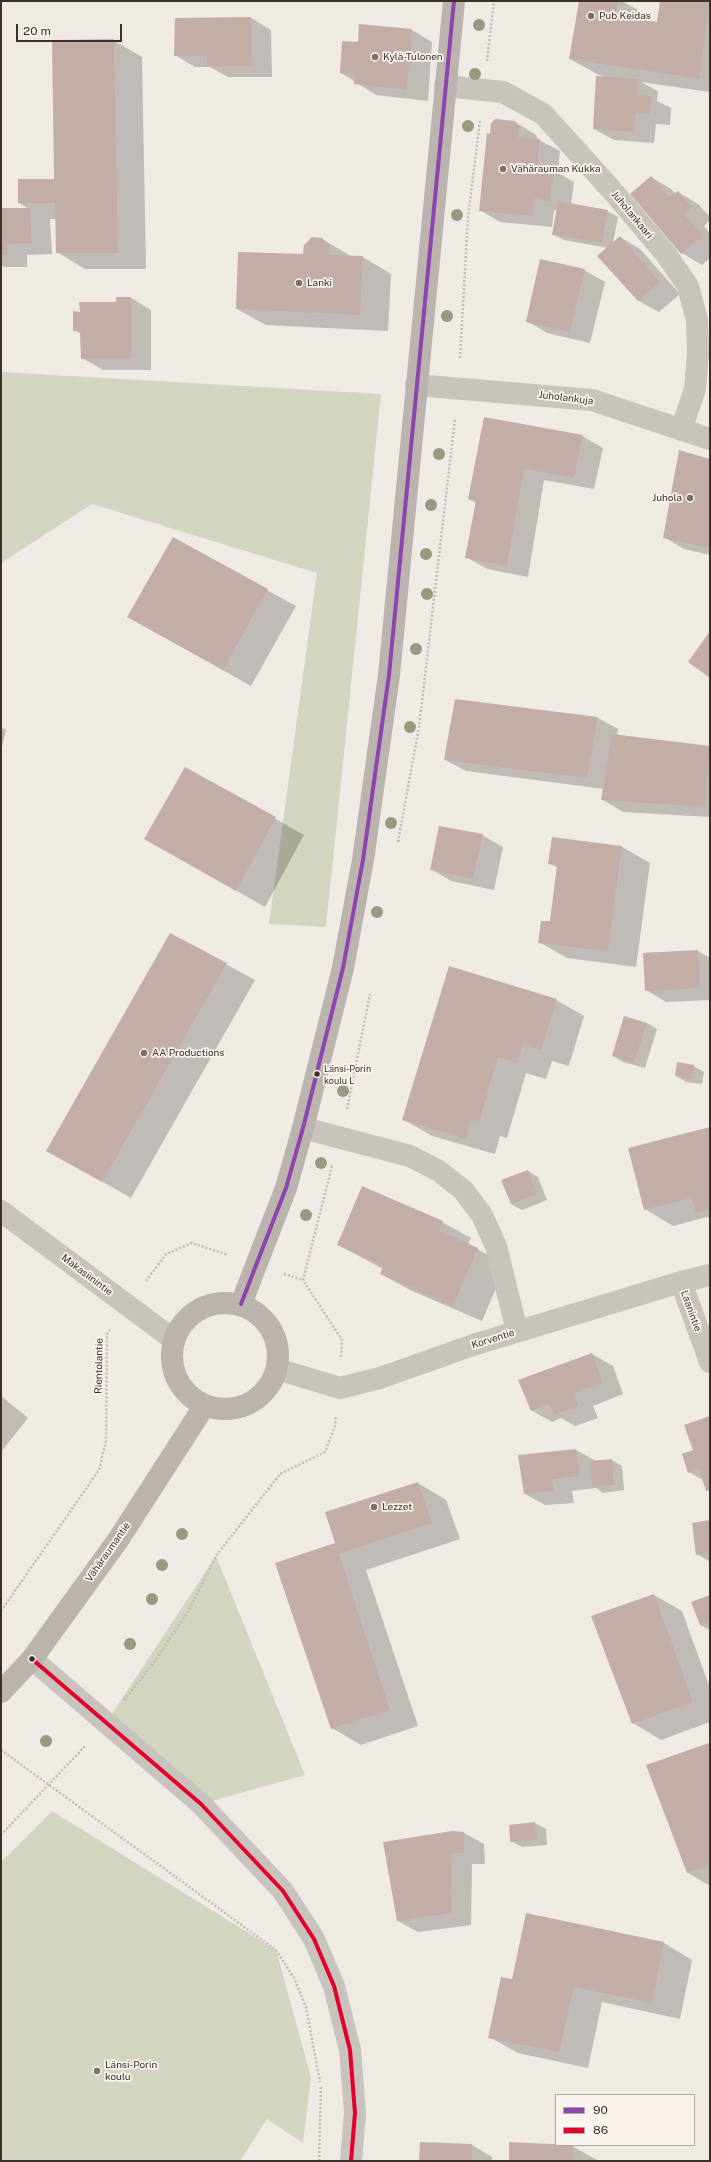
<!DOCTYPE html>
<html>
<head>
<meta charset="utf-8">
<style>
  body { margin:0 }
  #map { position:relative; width:711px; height:2162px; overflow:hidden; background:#f0eae5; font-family:"Public Sans",sans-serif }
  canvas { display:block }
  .frame { position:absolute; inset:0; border:2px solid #3b302b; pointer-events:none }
  .legend { position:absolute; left:555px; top:2094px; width:140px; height:52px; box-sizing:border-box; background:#fbf4ee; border:1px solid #aea6a0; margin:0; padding:5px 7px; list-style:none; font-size:12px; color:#3b302b }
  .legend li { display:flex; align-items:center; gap:8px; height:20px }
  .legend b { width:20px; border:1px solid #aea6a0 }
  .scale { position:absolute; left:16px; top:24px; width:106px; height:18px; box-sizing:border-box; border:2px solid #3b302b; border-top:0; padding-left:5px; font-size:12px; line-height:14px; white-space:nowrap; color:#3b302b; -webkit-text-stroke:3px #fbf4ee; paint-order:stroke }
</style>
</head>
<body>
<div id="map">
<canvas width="711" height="2162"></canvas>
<div class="frame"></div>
<ul class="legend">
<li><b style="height:5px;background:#8e44ad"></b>90</li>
<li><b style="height:5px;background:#e4002b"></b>86</li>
</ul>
<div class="scale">20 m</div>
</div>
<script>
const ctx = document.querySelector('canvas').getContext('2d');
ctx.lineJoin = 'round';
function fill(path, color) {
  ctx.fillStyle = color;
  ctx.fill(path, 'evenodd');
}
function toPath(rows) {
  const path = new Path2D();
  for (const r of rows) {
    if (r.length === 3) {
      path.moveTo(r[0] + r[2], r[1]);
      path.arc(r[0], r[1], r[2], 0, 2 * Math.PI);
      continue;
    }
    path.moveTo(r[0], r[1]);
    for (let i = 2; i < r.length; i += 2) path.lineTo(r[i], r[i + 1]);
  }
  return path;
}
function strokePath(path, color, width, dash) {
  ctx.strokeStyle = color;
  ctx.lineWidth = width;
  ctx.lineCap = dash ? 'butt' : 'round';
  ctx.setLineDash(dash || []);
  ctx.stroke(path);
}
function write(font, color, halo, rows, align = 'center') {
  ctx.font = font + ' "Public Sans",sans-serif';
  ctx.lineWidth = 3.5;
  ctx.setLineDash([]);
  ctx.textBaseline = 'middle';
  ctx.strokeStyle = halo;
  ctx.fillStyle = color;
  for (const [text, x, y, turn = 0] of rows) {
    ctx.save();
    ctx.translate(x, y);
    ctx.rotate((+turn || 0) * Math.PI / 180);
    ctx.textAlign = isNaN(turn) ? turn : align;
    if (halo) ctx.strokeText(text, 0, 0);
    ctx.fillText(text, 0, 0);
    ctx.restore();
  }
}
fill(toPath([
  [1,372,381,394,326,927,269,924,317,573,92,504,1,563],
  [216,1556,305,1775,201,1804,106,1723],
  [52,1811,276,1950,311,2077,303,2143,267,2119,240,2161,1,2161,1,1862]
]), '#d2d5bf');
fill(toPath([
  [580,1,622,1,647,15,646,22,658,23,661,1,710,1,710,92,641,82,658,91,657,101,671,108,670,125,656,124,654,143,614,140,594,129,604,76,599,75,570,59],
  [251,18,271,30,272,77,228,77,210,67,195,67,175,55],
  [412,30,432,42,428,101,376,95,341,73,359,43],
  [113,40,142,57,146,269,85,269,57,252,56,219,50,219,52,254,27,255,27,267,5,267,1,265,1,209,29,209,19,203,55,180],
  [515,122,535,134,539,140,560,151,558,173,574,182,571,204,607,211,618,217,613,243,620,237,640,249,680,294,659,312,639,301,599,256,608,248,564,240,553,234,557,210,554,210,552,227,500,222,480,210,491,135],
  [651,177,671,189,676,194,678,192,698,204,710,217,710,220,704,226,710,234,710,258,702,265,682,253],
  [322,239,351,256,363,257,391,274,388,331,266,325,237,309],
  [584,270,605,282,590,343,547,333,527,321],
  [131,298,151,310,151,370,103,370,82,358,81,334,74,330,81,313],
  [582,436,603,448,594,489,544,480,528,577,487,569,466,557,476,503,469,499],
  [710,460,710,555,684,549,664,537],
  [173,539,296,606,251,686,157,633],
  [598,718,618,729,617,735,710,747,710,817,623,812,603,800,604,789,466,771,445,760],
  [1,727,6,730,1,751],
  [186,768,304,835,265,907,146,839],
  [482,835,503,847,494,890,451,881,431,869],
  [622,847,650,863,636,967,567,958,539,942,551,922,558,868,549,863],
  [170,934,255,980,131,1198,75,1166],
  [698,951,710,958,710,1000,666,1002,646,990,644,953],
  [556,1000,584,1016,569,1066,552,1061,546,1079,526,1073,507,1138,500,1136,495,1154,432,1136,403,1119],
  [647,1023,657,1029,645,1068,623,1062,613,1056],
  [693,1066,704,1072,702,1084,686,1082,676,1076],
  [710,1128,710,1219,707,1217,673,1226,645,1209],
  [528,1171,538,1177,547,1200,522,1210,511,1204],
  [442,1222,471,1238,468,1244,506,1265,482,1321,410,1290,381,1274,383,1269,338,1245],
  [592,1354,613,1366,623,1394,593,1406,598,1418,575,1426,561,1418,552,1422,531,1410],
  [1,1396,28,1418,1,1452],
  [710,1417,710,1492,707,1490,704,1481,689,1472,694,1451],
  [576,1450,596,1461,612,1460,622,1466,624,1490,603,1493,596,1488,572,1491,574,1503,545,1505,525,1494],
  [418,1483,446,1500,460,1539,366,1570,418,1726,361,1745,332,1728,337,1544],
  [710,1521,710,1562,697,1554],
  [654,1595,682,1611,710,1688,710,1722,661,1740,633,1723],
  [710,1596,710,1630,700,1625],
  [709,1744,710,1745,710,1886,688,1873,647,1766],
  [535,1823,546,1829,547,1845,522,1847,511,1841],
  [452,1832,464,1833,484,1844,485,1864,472,1864,471,1925,418,1932,398,1921],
  [527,1915,664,1943,692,1960,680,2019,602,2002,588,2068,518,2053,489,2037,513,1980],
  [472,2145,492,2157,492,2161,420,2161],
  [572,2146,599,2161,510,2161]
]), '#0003');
fill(toPath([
  [579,1,618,1,616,16,657,22,660,1,710,1,699,79,569,59],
  [251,17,252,66,207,66,207,56,174,56,175,18],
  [359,24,412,29,407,90,354,84,355,74,340,73,342,41,358,42],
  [114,39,118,253,56,253,55,203,18,203,18,179,54,179,52,40],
  [596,76,638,79,637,95,651,96,650,114,636,113,634,132,593,129],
  [495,119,515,121,519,126,518,137,540,139,537,167,554,169,550,201,534,199,532,216,479,211,487,133,490,134,491,123],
  [651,176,669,197,678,191,692,207,684,214,703,236,681,254,630,194],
  [558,201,608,210,602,243,552,235],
  [1,208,30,208,32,243,7,244,7,255,1,256],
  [620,236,660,282,638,301,597,256],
  [312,237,322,238,329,245,329,255,363,256,360,315,236,309,238,252,303,254,304,245],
  [540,259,585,269,570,332,526,322],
  [116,297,131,297,131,359,81,359,80,331,73,331,73,311,80,312,79,302,116,302],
  [484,417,583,435,574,478,524,469,507,566,465,558,476,501,468,499],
  [679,450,710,459,710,541,708,548,663,538],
  [173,537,268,589,223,670,127,617],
  [710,631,710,678,688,662],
  [455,699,598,717,587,778,444,760],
  [612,734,710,746,705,807,601,800],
  [185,767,276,817,236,891,144,839],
  [439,826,483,834,473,879,430,870],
  [552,837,622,846,608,951,538,943,541,921,550,921,557,865,548,864],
  [170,933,227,963,102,1182,46,1151],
  [698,950,700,988,645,991,643,953],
  [449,966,557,999,541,1050,523,1045,517,1063,498,1057,479,1122,471,1120,466,1139,402,1120],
  [624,1016,647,1023,634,1063,612,1056],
  [677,1062,694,1065,691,1079,675,1076],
  [710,1127,710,1209,696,1213,692,1198,644,1210,628,1148],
  [528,1170,537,1194,511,1204,501,1180],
  [362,1186,443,1221,439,1230,478,1248,453,1306,380,1274,383,1266,337,1245],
  [592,1353,603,1383,573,1394,579,1406,554,1415,549,1404,531,1411,518,1380],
  [710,1416,710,1489,706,1491,699,1469,688,1473,682,1454,693,1450,684,1425],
  [576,1449,580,1476,552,1480,554,1491,524,1494,518,1455],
  [612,1459,614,1485,592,1487,590,1461],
  [418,1482,432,1523,339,1554,390,1710,331,1729,275,1563,335,1543,325,1512],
  [710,1520,710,1553,696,1555,692,1523],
  [654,1594,693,1702,632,1724,591,1616],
  [710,1595,710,1622,700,1625,691,1602],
  [709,1743,710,1865,687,1873,646,1765],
  [535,1822,537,1839,510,1842,509,1825],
  [452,1831,464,1832,464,1853,452,1853,451,1913,397,1921,383,1842],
  [526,1913,664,1942,652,2003,574,1987,559,2052,488,2038,501,1977,512,1979],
  [420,2142,472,2144,472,2161,419,2161],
  [509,2142,573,2145,572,2161,509,2161]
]), '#c3aea7');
strokePath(toPath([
  [487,61,494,1],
  [460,358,468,217,480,120],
  [398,842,419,727,455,419],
  [347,1109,370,994],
  [332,1166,303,1280,342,1340,341,1358],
  [284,1274,303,1280],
  [146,1281,166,1254,192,1243,228,1255],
  [1,1611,99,1470,106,1441,107,1334,110,1330],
  [124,1700,152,1665,189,1610,216,1556,280,1474,325,1452,335,1426,336,1416],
  [1,1750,276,1950,294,1978,306,2007,320,2082],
  [1,1835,86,1745],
  [319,2161,321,2087]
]), '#c2bbb6', 2.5, [2, 2]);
strokePath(toPath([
  [445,86,503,92,543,114,610,188,665,253,688,286,697,320,698,353,695,389,681,430],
  [416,385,592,400,710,439],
  [303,1128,410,1156,439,1171,463,1190,482,1215,496,1246,517,1331],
  [1,1211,174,1340],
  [681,1282,710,1362],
  [277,1369,340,1388,380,1378,473,1345,681,1282,710,1275],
  [32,1659,201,1804,283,1891,314,1939,334,1986,350,2050,355,2113,351,2161]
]), '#c9c3be', 22);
strokePath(toPath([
  [225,1356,53],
  [241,1304,286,1188,303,1128,343,968,363,860,389,675,454,1],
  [1,1692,32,1659,118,1540,205,1405]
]), '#bab3ae', 22);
strokePath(toPath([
  [241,1304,286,1188,303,1128,343,968,363,860,389,675,454,1]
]), '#8e44ad', 4);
strokePath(toPath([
  [32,1659,201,1804,283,1891,314,1939,334,1986,350,2050,355,2113,351,2161]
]), '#e4002b', 4);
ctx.fillStyle = '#959a80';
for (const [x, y] of [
  [479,25],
  [475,74],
  [468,126],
  [457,215],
  [447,316],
  [439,454],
  [431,505],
  [426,554],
  [427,594],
  [416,649],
  [410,727],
  [391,823],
  [377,912],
  [343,1091],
  [321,1163],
  [306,1215],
  [182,1534],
  [162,1565],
  [152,1599],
  [130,1644],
  [46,1741]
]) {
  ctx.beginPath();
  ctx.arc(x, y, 6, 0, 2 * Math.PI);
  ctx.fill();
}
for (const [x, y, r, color] of [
  [591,16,4,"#7a716c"],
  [375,57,4,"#7a716c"],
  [503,169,4,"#7a716c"],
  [299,283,4,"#7a716c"],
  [690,498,4,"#7a716c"],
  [144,1053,4,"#7a716c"],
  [317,1074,3.5,"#3b302b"],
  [374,1507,4,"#7a716c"],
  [32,1659,3.5,"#3b302b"],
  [97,2071,4,"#7a716c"]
]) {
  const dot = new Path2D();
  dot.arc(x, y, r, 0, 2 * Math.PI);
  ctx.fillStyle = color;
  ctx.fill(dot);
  strokePath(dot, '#fbf4ee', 1.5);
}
write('9px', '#3b302b', '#fbf4ee', [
  ["Länsi-Porin",324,1069],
  ["koulu L",324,1081]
], 'left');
write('10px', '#3b302b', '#fbf4ee', [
  ["Pub Keidas",599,16],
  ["Kylä-Tulonen",383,57],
  ["Vähärauman Kukka",511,169],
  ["Lanki",307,283],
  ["Juhola",682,498,"right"],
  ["AA Productions",152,1053],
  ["Lezzet",382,1507],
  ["Länsi-Porin",105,2065],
  ["koulu",105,2077]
], 'left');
write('10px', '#3b302b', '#fbf4ee', [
  ["Juholankaari",632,215,50],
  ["Juholankuja",566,398,7],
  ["Makasiinintie",87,1275,37],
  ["Laanintie",691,1311,70],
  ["Korventie",493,1339,-17],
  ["Rientolantie",99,1366,-89],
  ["Vähäraumantie",108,1552,-55]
]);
</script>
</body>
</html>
